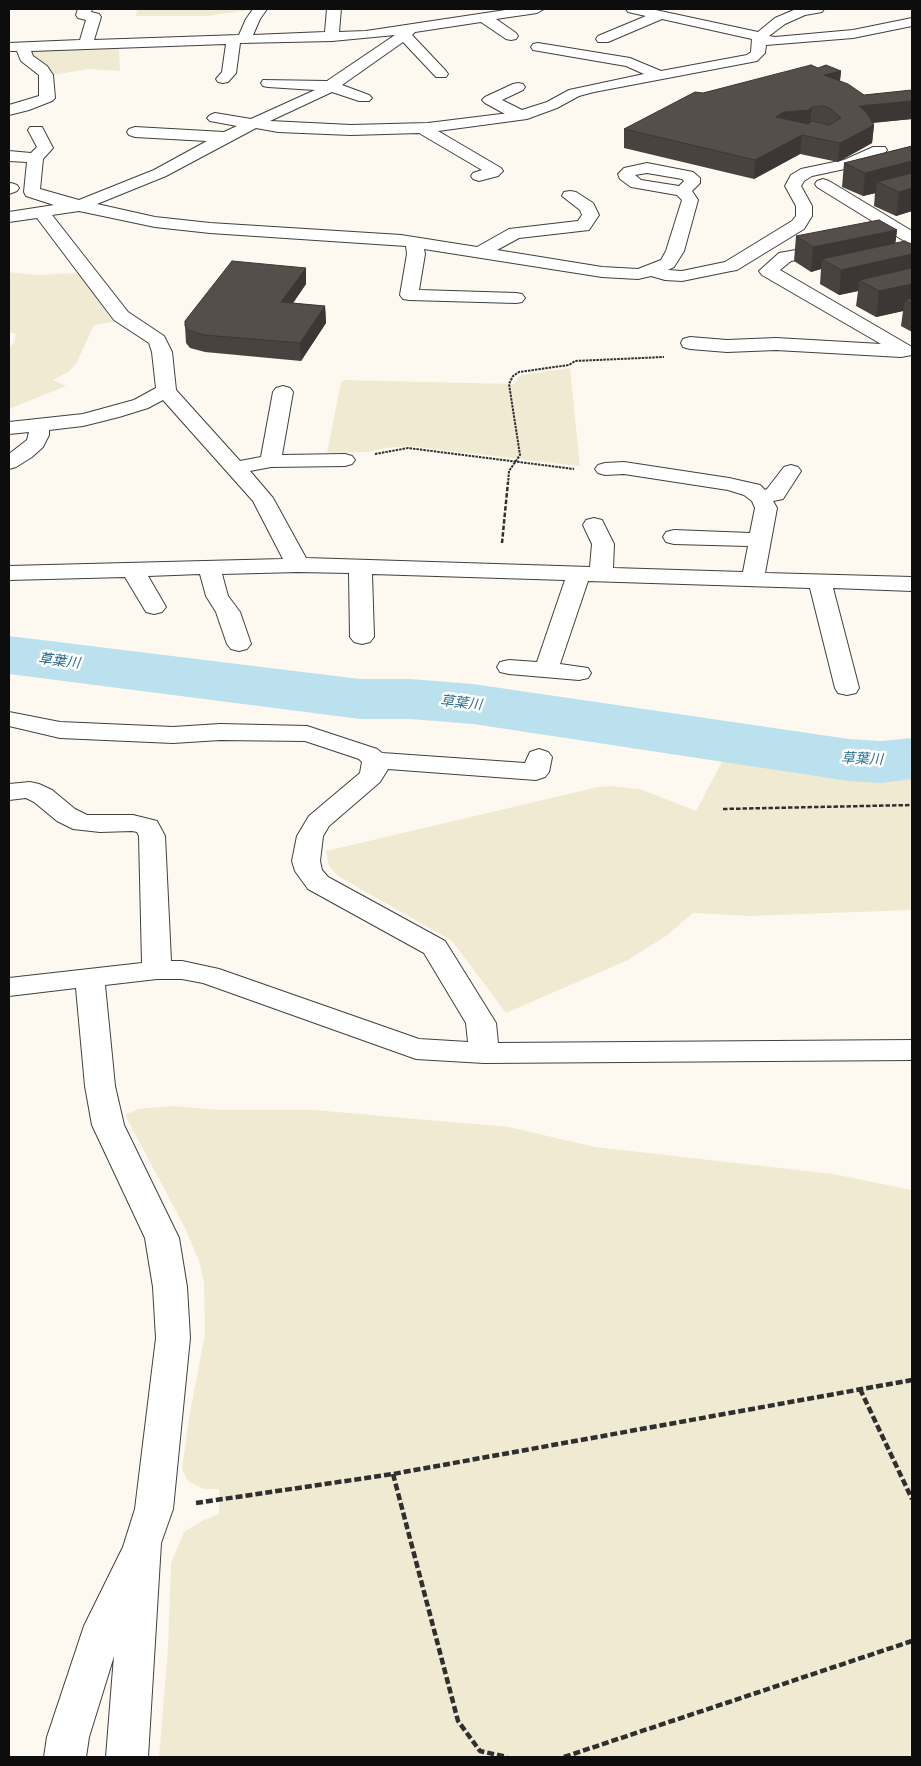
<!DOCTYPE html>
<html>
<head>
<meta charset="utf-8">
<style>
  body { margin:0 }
  #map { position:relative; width:921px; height:1766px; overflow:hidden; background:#fdf9f0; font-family:"Crimson Pro",serif }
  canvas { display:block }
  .frame { position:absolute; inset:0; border:10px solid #0d0d0d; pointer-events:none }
</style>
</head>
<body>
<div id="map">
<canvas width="921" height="1766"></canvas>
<div class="frame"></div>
</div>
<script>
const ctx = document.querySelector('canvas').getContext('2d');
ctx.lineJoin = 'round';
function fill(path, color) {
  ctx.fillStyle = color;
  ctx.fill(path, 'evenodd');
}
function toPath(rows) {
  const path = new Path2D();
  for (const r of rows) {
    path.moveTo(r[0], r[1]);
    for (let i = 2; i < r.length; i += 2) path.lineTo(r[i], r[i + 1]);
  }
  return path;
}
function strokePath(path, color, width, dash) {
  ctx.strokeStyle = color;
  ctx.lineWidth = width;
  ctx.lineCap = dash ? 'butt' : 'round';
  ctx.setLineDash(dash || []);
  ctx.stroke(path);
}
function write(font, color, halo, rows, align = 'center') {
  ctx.font = font + ' "Crimson Pro","Noto Sans JP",serif';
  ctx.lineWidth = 5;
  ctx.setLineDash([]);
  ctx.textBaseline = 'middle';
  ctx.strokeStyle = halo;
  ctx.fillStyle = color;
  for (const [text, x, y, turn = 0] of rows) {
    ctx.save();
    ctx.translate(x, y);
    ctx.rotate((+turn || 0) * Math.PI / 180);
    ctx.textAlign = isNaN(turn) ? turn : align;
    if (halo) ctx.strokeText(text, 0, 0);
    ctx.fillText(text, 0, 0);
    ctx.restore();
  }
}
fill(toPath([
  [138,9,255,9,208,16,135,16],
  [119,45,120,71,88,69,53,75,45,66,30,56,30,48],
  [9,272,37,275,80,273,113,322,94,325,76,364,68,372,53,380,66,386,9,409,9,348,14,342,16,334,9,332],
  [570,368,580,466,409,446,385,448,367,452,327,453,341,382,344,380,515,384,518,377,522,375],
  [727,752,863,770,894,771,912,768,912,910,749,916,693,913,666,936,628,960,506,1013,452,941,338,876,329,866,326,851,598,787,611,786,640,789,696,811],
  [173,1106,219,1110,314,1110,509,1127,595,1147,833,1174,912,1190,912,1757,159,1757,168,1648,171,1563,184,1532,202,1521,219,1514,219,1489,203,1489,188,1481,182,1469,189,1418,205,1334,204,1283,199,1261,185,1228,125,1115,138,1109]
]), '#f0ead3');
fill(toPath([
  [9,636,360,679,410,679,473,684,849,739,881,741,912,738,912,779,881,783,849,781,473,724,410,719,360,719,9,674,9,636]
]), '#bbe1ee');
const street = toPath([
  [78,9,92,9,91,12,99,14,101,17,94,40,239,35,246,19,253,9,267,9,260,19,253,35,325,32,327,9,341,9,339,32,366,31,512,9,544,9,537,13,496,19,516,33,518,36,516,39,511,40,506,39,481,22,415,32,412,35,446,71,448,74,446,77,436,77,403,42,342,85,369,95,372,98,369,101,359,101,332,92,270,121,351,125,428,123,501,114,505,114,485,103,482,100,485,97,513,84,518,83,523,84,525,87,523,90,502,100,522,110,547,102,569,90,644,74,626,66,533,50,531,47,533,44,538,43,630,58,661,71,747,55,751,52,752,39,662,19,608,42,598,42,596,39,598,36,646,16,628,12,626,9,651,9,758,32,775,18,796,9,824,9,822,12,805,15,785,24,769,36,775,37,853,30,912,18,912,26,853,38,766,45,765,53,757,61,594,92,579,96,557,108,527,119,438,131,501,168,503,171,498,176,479,181,473,179,471,176,473,173,482,170,419,133,351,135,278,132,256,128,166,176,97,204,155,217,210,223,401,235,477,247,509,229,578,221,582,215,580,210,562,196,564,192,570,191,576,192,593,203,599,215,589,230,519,238,497,250,602,267,638,269,661,260,666,251,682,200,677,195,631,187,620,179,618,174,624,168,647,163,693,172,700,178,700,183,692,191,698,200,684,251,674,267,668,270,682,271,725,262,792,221,796,216,796,206,785,186,791,175,801,169,844,160,873,147,885,147,887,150,885,153,854,167,812,176,804,181,801,186,812,206,812,216,804,229,737,270,731,271,682,281,665,280,651,276,638,279,602,277,424,249,425,254,419,290,516,293,522,294,525,298,522,302,516,303,409,300,403,299,400,295,407,254,406,246,210,233,155,227,79,211,52,215,128,312,164,336,172,352,176,390,240,461,261,457,273,392,276,388,283,386,290,388,293,392,282,455,345,454,352,456,355,460,352,464,345,466,271,467,250,471,273,498,306,558,590,567,592,544,583,525,586,520,594,518,602,520,614,544,613,568,743,572,748,546,674,544,666,542,663,537,666,532,674,530,750,533,755,508,752,501,744,495,728,490,624,474,605,475,598,473,595,469,598,465,605,463,624,462,729,478,760,485,765,490,767,489,784,467,791,465,798,467,801,471,783,499,773,501,777,508,765,573,912,577,912,591,833,588,859,688,856,693,847,695,838,693,835,688,810,588,588,581,560,664,588,668,591,673,588,678,579,680,509,674,500,672,497,667,500,662,509,660,537,662,565,580,372,574,374,637,370,642,362,644,354,642,350,637,349,573,298,572,222,574,228,596,240,612,251,644,247,649,239,651,231,649,227,644,216,612,206,596,200,574,148,576,166,607,162,612,154,614,146,612,125,577,9,580,9,566,283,559,253,501,163,400,148,408,119,417,83,426,49,430,49,435,43,447,32,457,16,467,9,469,9,454,27,440,29,432,9,434,9,422,83,414,134,400,156,388,152,352,149,343,114,320,37,218,9,222,9,212,54,205,26,196,24,192,27,162,9,161,9,151,31,153,37,147,28,130,30,127,42,127,53,148,43,159,40,189,79,200,154,170,207,141,135,137,129,135,127,132,129,129,135,127,224,132,237,126,210,121,207,118,210,115,215,113,251,119,315,90,268,87,263,86,261,83,263,80,327,81,395,35,332,41,240,43,236,73,228,82,223,83,218,82,216,79,222,72,226,44,31,51,33,56,47,66,53,75,55,98,52,101,29,110,9,115,9,105,39,96,39,75,21,61,17,51,9,51,9,43,80,40,86,20,78,18,76,15,78,9],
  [647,173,682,179,684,181,679,186,641,180,635,175,647,173],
  [823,179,829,181,912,231,912,243,906,242,817,187,815,184,817,181,823,179],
  [11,183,17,185,19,188,17,191,9,194,9,184,11,183],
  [830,244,836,245,839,249,836,253,791,261,780,270,912,347,912,355,901,357,776,350,727,352,690,349,683,347,681,343,683,339,690,337,727,340,776,338,881,344,762,275,759,271,779,253,830,244],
  [9,712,60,722,173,727,220,724,307,726,377,749,382,753,525,763,530,752,539,749,548,752,552,757,549,772,545,777,536,780,388,769,380,782,329,826,323,836,320,861,322,870,328,877,445,941,496,1023,498,1043,912,1040,912,1060,484,1063,416,1059,203,983,182,979,157,979,105,985,115,1086,124,1125,179,1238,187,1287,190,1338,173,1509,161,1543,148,1757,106,1757,114,1656,89,1737,86,1757,44,1757,47,1737,84,1626,123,1547,135,1509,156,1338,153,1287,145,1238,92,1125,85,1086,76,988,9,996,9,978,142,963,139,836,137,832,132,831,100,832,73,829,57,821,34,802,26,798,9,800,9,784,30,782,39,784,52,790,75,809,87,815,133,815,157,821,165,836,171,961,182,961,219,969,419,1039,468,1042,466,1023,424,953,308,889,295,871,292,861,297,836,309,816,360,773,362,762,359,759,305,741,220,740,173,743,60,738,9,726,9,712]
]);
strokePath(street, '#404040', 2);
strokePath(toPath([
  [375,454,408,448,574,469],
  [508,484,509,471,520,455,509,384,513,376,519,372,569,365,575,361,664,357]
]), '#2f2f2f', 2, [2.5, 1]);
strokePath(toPath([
  [502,543,508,482],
  [723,809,912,805]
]), '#2f2f2f', 2.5, [4.5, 2]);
strokePath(toPath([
  [860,1389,912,1499],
  [393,1474,458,1721,480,1751,507,1757],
  [196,1503,393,1474,912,1380],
  [564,1757,912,1641]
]), '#2f2f2f', 4.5, [7, 3]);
fill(street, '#fff');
fill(toPath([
  [818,68,841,71,840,81,864,95,912,90,912,119,873,123,874,125,872,143,838,162,800,154,754,179,624,148,624,129,703,93],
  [912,146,912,211,896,216,874,206,875,193,863,196,842,187,844,163],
  [897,230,895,243,912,245,912,332,901,326,903,311,876,317,856,306,858,291,839,295,820,284,821,269,811,272,794,261,796,236],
  [306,268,306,284,293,303,325,306,326,323,301,361,205,352,190,348,186,343,185,326]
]), '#494340');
fill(toPath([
  [841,71,839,88,824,75],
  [912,101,912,119,857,124,859,106],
  [812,107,810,125,776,117,784,112],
  [874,125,872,143,838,162,840,143],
  [802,135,800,154,754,179,755,160],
  [912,161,912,184,877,182,876,193,863,196,865,173],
  [912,188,912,211,896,216,899,192],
  [897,230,894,255,822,259,821,269,811,272,813,247],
  [912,254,912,278,859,280,858,291,839,295,841,270],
  [306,268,306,284,282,319,281,302],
  [912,284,912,304,905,300,903,311,876,317,879,291],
  [325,306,326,323,301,361,300,343]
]), '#3c3734');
const building = toPath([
  [811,65,818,68,826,65,841,71,824,75,848,84,864,95,912,90,912,101,859,106,866,112,874,125,840,143,802,135,755,160,624,129,695,92,703,93,811,65],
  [824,106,831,109,841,118,829,125,812,121,808,124,776,117,784,112,809,110,812,107,824,106],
  [912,146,912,161,865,173,844,163,912,146],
  [912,173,912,188,899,192,877,182,912,173],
  [879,220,897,230,813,247,796,236,879,220],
  [905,241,912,245,912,254,841,270,822,259,905,241],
  [232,261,306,268,281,302,325,306,300,343,204,335,188,330,185,326,185,321,232,261],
  [912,268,912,284,879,291,859,280,912,268],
  [912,298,912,304,905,300,912,298]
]);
fill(building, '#554e4b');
strokePath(building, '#3c3734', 1);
write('italic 14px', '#276e8f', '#fff', [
  ["草葉川",59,661,7],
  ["草葉川",461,703,6],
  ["草葉川",862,759,2]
]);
</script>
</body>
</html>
